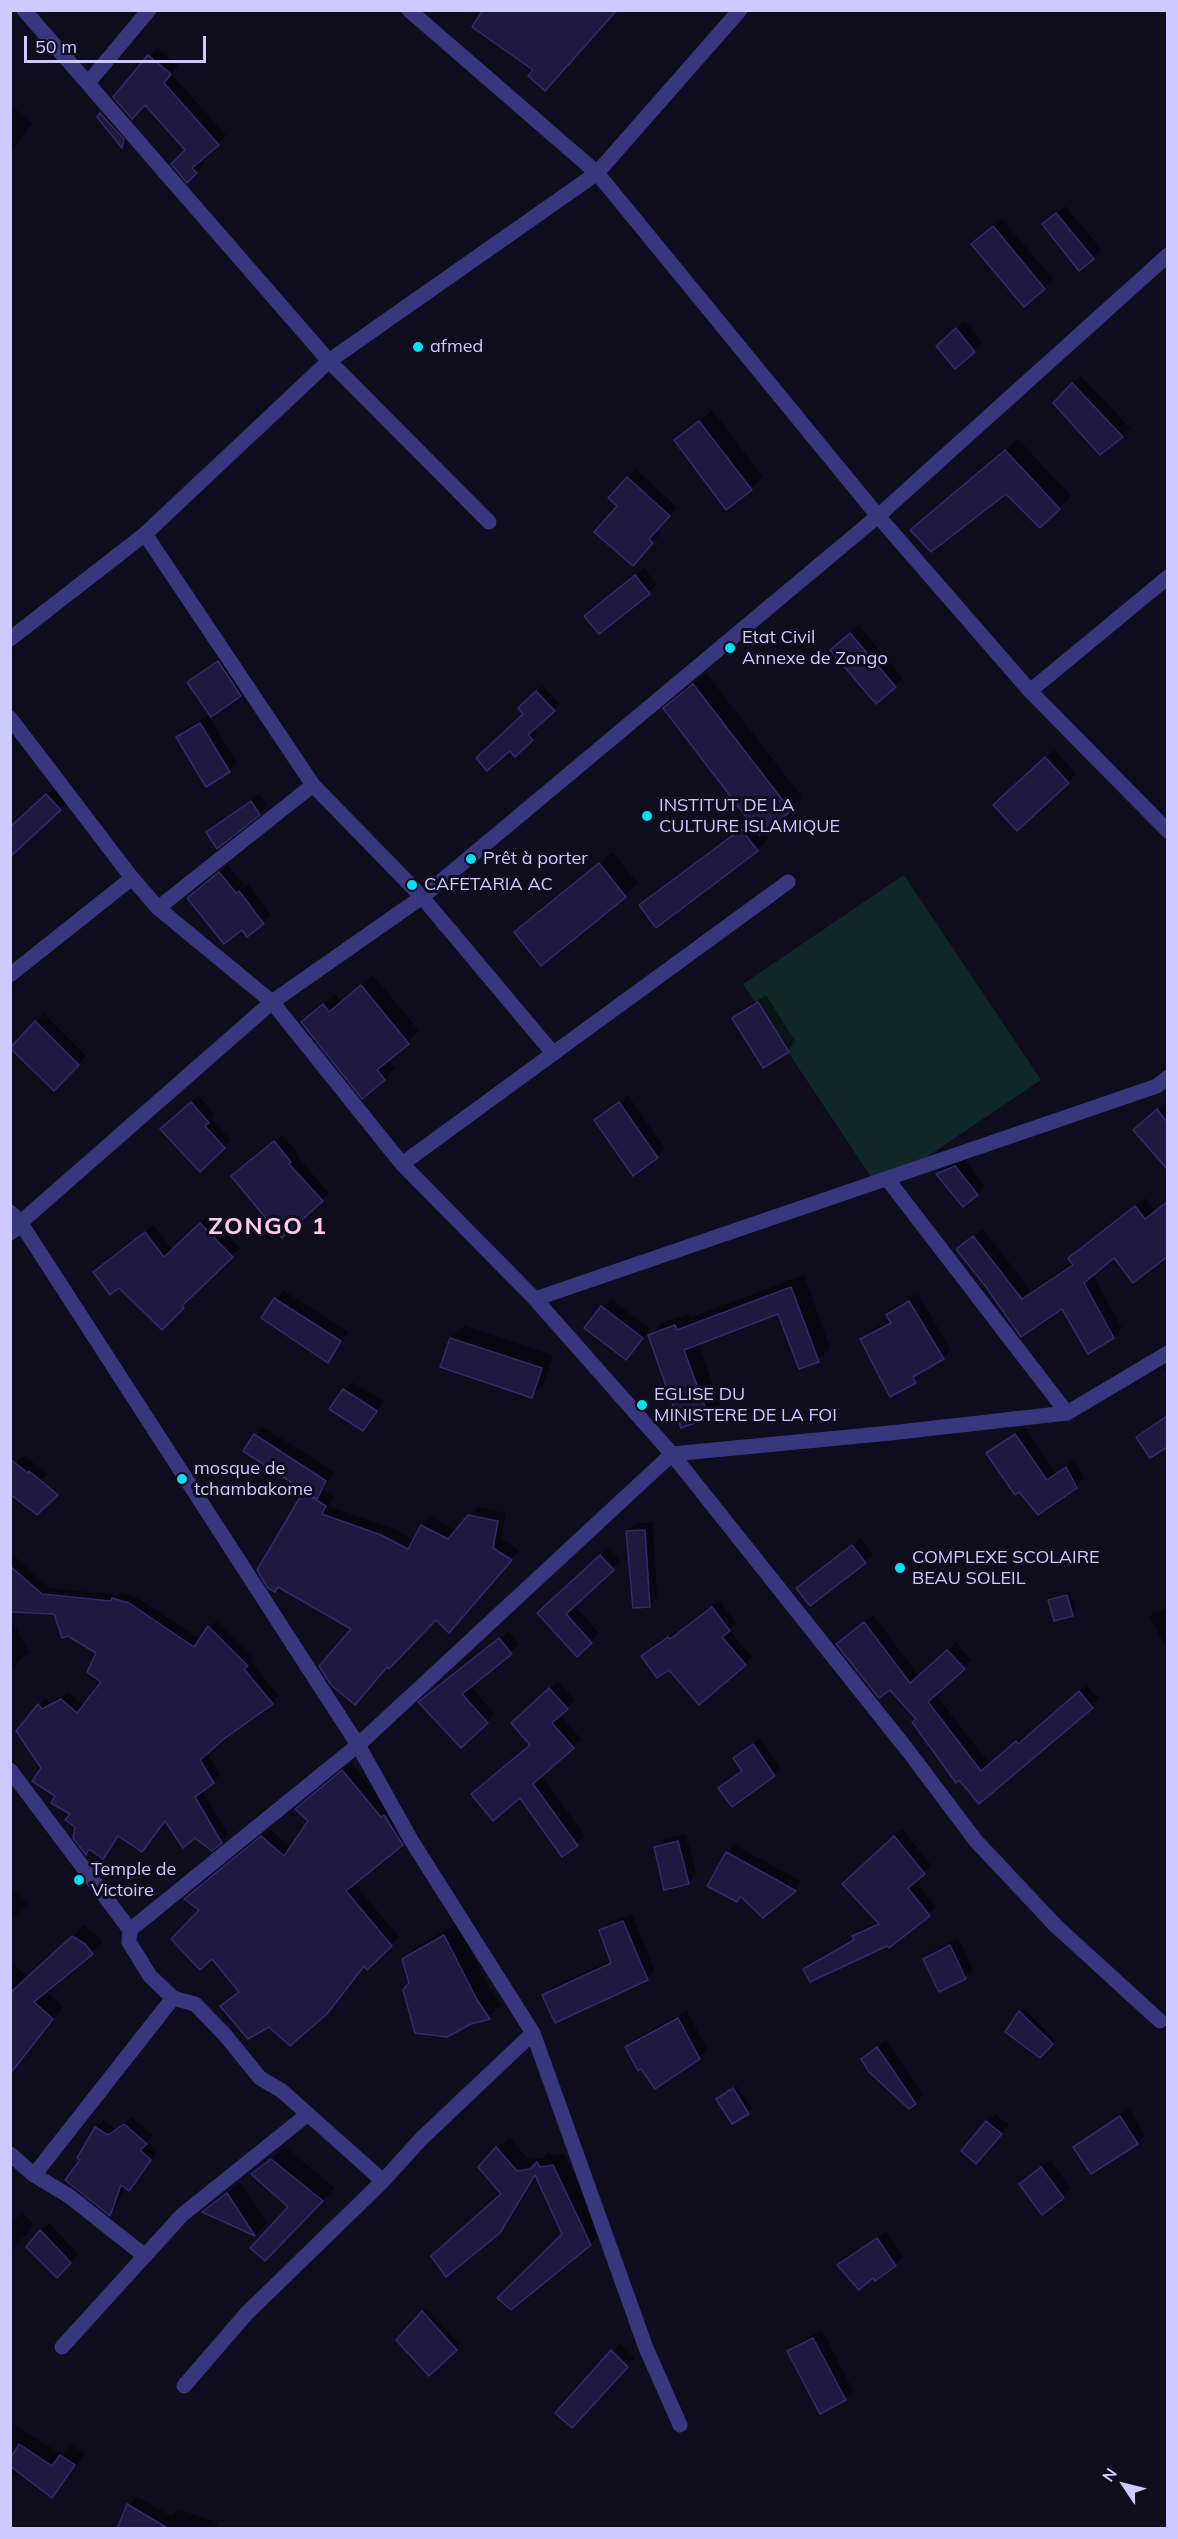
<!DOCTYPE html>
<html>
<head>
<meta charset="utf-8">
<style>
  body { margin:0 }
  #map { position:relative; width:1178px; height:2539px; overflow:hidden; background:#0f0c1e; font-family:Mulish,sans-serif }
  canvas { display:block }
  .frame { position:absolute; inset:0; border:12px solid #cec9ff; pointer-events:none }
  .north { position:absolute; left:1094px; top:2455px; width:60px; height:60px; -webkit-text-stroke:4px #0f0c1e; paint-order:stroke; rotate:305deg; font-size:16px; font-weight:700; line-height:24px; text-align:center; color:#cec9ff }
  .north::after { content:''; display:block; margin:auto; width:21px; height:27px; background:#cec9ff; clip-path:polygon(50% 0,100% 100%,50% 72%,0 100%) }
  .scale { position:absolute; left:24px; top:36px; width:182px; height:27px; box-sizing:border-box; border:3px solid #cec9ff; border-top:0; padding-left:8px; font-size:18px; line-height:21px; white-space:nowrap; color:#cec9ff; -webkit-text-stroke:4px #0f0c1e; paint-order:stroke }
</style>
</head>
<body>
<div id="map">
<canvas width="1178" height="2539"></canvas>
<div class="frame"></div>
<div class="north">N</div>
<div class="scale">50 m</div>
</div>
<script>
const ctx = document.querySelector('canvas').getContext('2d');
ctx.lineJoin = 'round';
function fill(path, color) {
  ctx.fillStyle = color;
  ctx.fill(path, 'evenodd');
}
function toPath(rows) {
  const path = new Path2D();
  for (const r of rows) {
    path.moveTo(r[0], r[1]);
    for (let i = 2; i < r.length; i += 2) path.lineTo(r[i], r[i + 1]);
  }
  return path;
}
function strokePath(path, color, width, dash) {
  ctx.strokeStyle = color;
  ctx.lineWidth = width;
  ctx.lineCap = dash ? 'butt' : 'round';
  ctx.setLineDash(dash || []);
  ctx.stroke(path);
}
function write(font, color, halo, rows, align = 'center') {
  ctx.font = font + ' Mulish,sans-serif';
  ctx.lineWidth = 6;
  ctx.setLineDash([]);
  ctx.textBaseline = 'middle';
  ctx.strokeStyle = halo;
  ctx.fillStyle = color;
  for (const [text, x, y, turn = 0] of rows) {
    ctx.save();
    ctx.translate(x, y);
    ctx.rotate((+turn || 0) * Math.PI / 180);
    ctx.textAlign = isNaN(turn) ? turn : align;
    if (halo) ctx.strokeText(text, 0, 0);
    ctx.fillText(text, 0, 0);
    ctx.restore();
  }
}
fill(toPath([
  [904,875,1041,1080,879,1189,743,984]
]), '#0f2827');
fill(toPath([
  [157,48,178,65,171,74,226,135,200,159,204,164,187,181,187,150,145,103,115,97],
  [10,105,33,123,10,152],
  [109,106,130,138,122,146,99,117],
  [1065,206,1101,249,1093,257,1044,224],
  [1002,219,1053,279,1024,305,982,236],
  [965,321,982,342,955,367,946,338],
  [1081,376,1130,428,1101,453,1055,403],
  [712,410,763,477,751,489,676,441],
  [1018,439,1071,496,1040,526,1006,492,912,530],
  [636,470,677,507,656,530,660,534,641,556,619,505,610,498],
  [644,568,657,585,599,632,586,616],
  [859,626,903,678,876,702,840,642],
  [226,654,249,687,240,695,189,682],
  [706,673,802,797,764,830,769,838,757,850,641,905,653,893,751,820,665,708],
  [543,686,560,704,533,728,538,733,515,754,510,749,525,714,526,702],
  [208,715,237,763,229,771,178,737,186,729],
  [1054,750,1076,774,1068,782,1004,797],
  [55,787,68,801,60,809,10,828],
  [259,794,267,805,259,814,207,832],
  [612,852,638,883,541,964,516,932],
  [228,865,245,886,248,884,271,915,263,923,243,928,189,898],
  [373,975,419,1031,388,1059,395,1068,384,1079,303,1022,335,994,341,1002],
  [766,995,796,1042,788,1050,734,1018,742,1010],
  [44,1014,86,1056,54,1089,12,1047],
  [628,1095,665,1149,657,1157,596,1120],
  [199,1096,215,1115,211,1119,231,1140,200,1170,169,1122],
  [1167,1102,1168,1103,1168,1167,1136,1130],
  [282,1135,298,1153,296,1155,329,1193,321,1200,233,1176],
  [964,1159,985,1186,977,1194,938,1174,946,1166],
  [1145,1198,1155,1211,1168,1202,1168,1255,1133,1281,1115,1256,1092,1274,1122,1328,1114,1337,1089,1352,1062,1307,1021,1335,967,1241,983,1229,1031,1291,1074,1263,1070,1258,1078,1249],
  [209,1216,240,1248,189,1297,191,1299,162,1328,119,1286,95,1272,153,1225,173,1250],
  [804,1275,830,1348,818,1360,779,1312,698,1343,720,1404,708,1416,649,1336,662,1323,688,1314,690,1318],
  [284,1291,348,1332,336,1352,328,1361,276,1299],
  [918,1294,951,1350,943,1358,922,1370,924,1373,915,1382,862,1339,870,1331,891,1320,888,1315,896,1307],
  [611,1299,650,1329,626,1358,586,1328],
  [464,1326,553,1355,544,1384,531,1397,451,1338],
  [1168,1364,1168,1375,1163,1368],
  [352,1382,384,1402,363,1429,344,1390],
  [1168,1415,1168,1445,1150,1456,1138,1437],
  [263,1427,334,1472,323,1491,334,1497,329,1506,389,1527,415,1540,422,1526,431,1517,457,1531,478,1507,506,1513,501,1539,519,1550,458,1623,436,1618,353,1628,304,1493,307,1491,255,1435],
  [1024,1427,1056,1473,1074,1460,1084,1478,1076,1486,1019,1490,988,1453,996,1445],
  [24,1455,47,1474,39,1482,10,1469],
  [636,1523,653,1523,657,1597,649,1606,627,1532],
  [861,1538,873,1554,810,1604,798,1588],
  [609,1548,621,1561,574,1605,599,1633,577,1654,547,1605],
  [14,1556,50,1588,118,1595,120,1592,136,1597,201,1640,216,1621,253,1658,250,1661,279,1696,207,1752,220,1775,202,1790,228,1835,221,1842,195,1836,166,1820,142,1851,120,1835,103,1857,91,1848,86,1853,73,1814,58,1796,43,1768,18,1731,46,1698,50,1703,69,1693,84,1706,103,1682,98,1652,55,1613,10,1610,10,1559],
  [1071,1592,1076,1611,1072,1615,1050,1600,1053,1597],
  [720,1601,736,1623,729,1630,752,1657,745,1664,670,1668,643,1656,676,1631,678,1633],
  [1168,1603,1156,1610,1156,1614,1168,1607,1168,1650,1149,1617,1157,1609],
  [873,1615,919,1676,956,1643,971,1660,935,1694,990,1764,1025,1735,1027,1737,1087,1685,1099,1699,979,1802,918,1718,890,1688,838,1644],
  [10,1617,29,1652,10,1670],
  [508,1631,519,1645,470,1686,495,1714,461,1746,429,1694],
  [558,1681,575,1700,559,1714,581,1739,541,1775,585,1836,577,1844,521,1796,531,1744,521,1715],
  [760,1738,781,1769,774,1775,720,1788,743,1769,735,1758],
  [351,1763,410,1836,354,1883,399,1937,367,1968,365,1965,326,2013,269,2025,222,2006,240,1991,194,1891,270,1829,291,1848,310,1821,305,1801],
  [902,1829,931,1865,915,1880,936,1907,888,1944,805,1969,813,1961,855,1938,854,1936,862,1928,878,1921,852,1876],
  [686,1834,696,1874,688,1882,656,1848,664,1839],
  [735,1845,802,1882,763,1916,741,1895,736,1901,727,1853],
  [10,1886,29,1904,10,1923],
  [632,1914,655,1971,647,1979,544,1995,552,1987,611,1960,601,1930,609,1922],
  [457,1924,488,1985,501,2005,489,2017,470,2023,411,1984,403,1960,416,1947],
  [84,1926,96,1934,103,1942,45,1991,63,2007,10,2074,10,1962,28,1977],
  [958,1938,973,1969,965,1977,924,1959,933,1951],
  [1024,2009,1055,2040,1040,2056,1007,2031],
  [687,2011,707,2049,699,2058,641,2067,627,2047,635,2039],
  [886,2040,923,2094,915,2103,863,2059],
  [737,2086,752,2109,748,2113,722,2095],
  [1129,2109,1145,2135,1137,2143,1075,2147,1083,2139],
  [995,2114,1009,2125,984,2154,987,2122],
  [132,2118,153,2135,146,2142,157,2152,136,2181,129,2189,125,2186,117,2207,110,2214,82,2160,79,2158,97,2128,104,2120,116,2129],
  [509,2137,529,2160,543,2158,549,2152,552,2156,564,2154,602,2232,590,2244,563,2235,537,2176,511,2219,499,2231,503,2193,480,2167],
  [285,2147,335,2188,265,2259,290,2207,253,2174],
  [1050,2160,1071,2189,1063,2197,1021,2184],
  [240,2182,267,2223,255,2235,205,2211],
  [22,2212,34,2225,10,2253,10,2219,14,2221],
  [49,2223,78,2254,57,2276,41,2231],
  [886,2231,904,2257,895,2265,875,2279,873,2276,839,2265],
  [426,2308,460,2345,429,2374,398,2340],
  [822,2330,853,2390,845,2398,821,2412,789,2352,797,2344],
  [620,2343,635,2358,580,2418,612,2352],
  [10,2421,62,2455,72,2445,85,2454,63,2485,52,2496,20,2472,10,2483],
  [137,2497,171,2516,178,2509,218,2523,216,2528,119,2528,128,2505]
]), '#0007');
const building = toPath([
  [483,10,617,10,545,91,528,76,533,70,472,27,483,10],
  [148,55,171,74,164,83,219,145,192,168,197,173,187,183,171,164,185,150,145,105,132,119,113,97,148,55],
  [100,113,124,139,122,148,97,117,100,113],
  [1056,213,1094,259,1079,271,1042,224,1056,213],
  [993,226,1045,289,1024,307,971,244,993,226],
  [956,328,975,352,955,369,936,346,956,328],
  [1072,383,1123,437,1100,455,1053,403,1072,383],
  [699,421,752,490,726,510,674,440,699,421],
  [1005,450,1060,509,1040,528,1006,494,931,552,910,530,1005,450],
  [627,477,670,516,649,539,653,543,633,566,594,532,617,506,608,498,627,477],
  [635,575,650,594,599,634,584,616,635,575],
  [850,633,896,687,876,704,830,650,850,633],
  [218,661,241,696,211,717,187,682,218,661],
  [693,684,791,811,760,835,663,708,693,684],
  [536,691,555,711,528,735,533,740,515,757,510,751,487,771,476,758,523,714,518,708,536,691],
  [200,723,230,772,206,787,176,737,200,723],
  [1045,757,1069,783,1017,831,993,805,1045,757],
  [46,794,61,810,10,857,10,827,46,794],
  [251,801,260,815,217,849,206,832,251,801],
  [741,829,758,851,656,928,639,905,741,829],
  [599,863,626,897,541,966,514,932,599,863],
  [219,872,236,893,239,891,264,924,247,937,242,930,224,944,187,898,219,872],
  [361,985,409,1044,377,1070,385,1080,362,1099,301,1022,323,1004,329,1012,361,985],
  [758,1002,789,1052,763,1068,732,1018,758,1002],
  [35,1021,79,1065,54,1091,10,1048,35,1021],
  [191,1102,209,1123,205,1126,225,1148,200,1172,160,1129,191,1102],
  [619,1102,658,1158,633,1176,594,1120,619,1102],
  [1157,1109,1167,1122,1167,1169,1133,1130,1157,1109],
  [274,1141,291,1162,289,1164,323,1201,282,1238,231,1176,274,1141],
  [955,1166,978,1195,963,1207,936,1174,955,1166],
  [1167,1202,1167,1257,1133,1283,1114,1258,1084,1283,1114,1338,1088,1354,1062,1309,1021,1337,986,1287,956,1249,973,1236,1022,1299,1073,1265,1068,1258,1135,1206,1145,1219,1167,1202],
  [200,1223,233,1257,182,1306,184,1308,162,1330,119,1288,110,1295,93,1272,145,1232,164,1257,200,1223],
  [791,1287,819,1362,799,1369,778,1314,684,1350,709,1418,681,1428,648,1335,675,1325,677,1330,791,1287],
  [274,1298,341,1341,328,1363,261,1318,274,1298],
  [909,1301,944,1359,913,1377,916,1383,890,1397,860,1339,891,1323,886,1315,909,1301],
  [601,1306,643,1338,626,1360,584,1328,601,1306],
  [450,1338,542,1368,532,1398,440,1367,450,1338],
  [343,1389,377,1411,363,1431,329,1409,343,1389],
  [1167,1416,1167,1447,1150,1458,1136,1437,1167,1416],
  [254,1434,326,1481,317,1499,243,1451,254,1434],
  [1015,1434,1047,1480,1066,1467,1077,1488,1038,1515,1019,1492,1015,1495,986,1453,1015,1434],
  [10,1459,28,1473,29,1471,58,1495,37,1515,10,1494,10,1459],
  [303,1492,326,1506,322,1514,381,1535,408,1549,421,1525,448,1539,468,1515,498,1521,493,1548,512,1560,449,1633,436,1620,389,1669,387,1667,355,1705,331,1685,319,1666,351,1629,278,1587,275,1592,268,1588,257,1570,303,1492],
  [645,1530,650,1607,633,1608,626,1531,645,1530],
  [852,1545,866,1563,810,1606,796,1588,852,1545],
  [600,1555,614,1570,566,1614,592,1643,577,1657,537,1613,600,1555],
  [10,1566,42,1594,111,1601,112,1598,129,1603,194,1647,208,1626,248,1666,244,1669,273,1704,224,1739,200,1760,214,1783,195,1797,222,1843,212,1851,195,1838,183,1848,165,1821,142,1852,118,1836,103,1859,89,1849,86,1855,73,1838,75,1827,65,1820,70,1814,51,1803,55,1796,32,1781,41,1768,16,1731,38,1704,42,1709,61,1699,77,1713,101,1682,87,1672,96,1653,68,1636,62,1638,54,1614,10,1612,10,1566],
  [1067,1595,1073,1616,1054,1621,1048,1600,1067,1595],
  [712,1607,730,1631,722,1637,746,1665,699,1705,669,1670,657,1678,641,1656,668,1637,670,1639,712,1607],
  [864,1622,910,1683,947,1650,965,1669,928,1702,981,1771,1016,1741,1018,1744,1079,1691,1093,1708,979,1804,959,1780,956,1783,912,1722,916,1719,890,1690,879,1698,836,1644,864,1622],
  [499,1638,512,1654,462,1694,488,1723,461,1748,418,1702,499,1638],
  [549,1688,568,1709,552,1723,574,1748,533,1784,578,1846,562,1857,520,1798,493,1821,471,1794,530,1745,511,1723,549,1688],
  [753,1744,775,1776,732,1807,718,1788,742,1771,733,1758,753,1744],
  [342,1770,381,1817,384,1815,403,1845,346,1891,392,1946,367,1970,364,1966,327,2014,290,2046,269,2027,248,2039,220,2006,239,1992,212,1959,200,1970,171,1939,199,1910,184,1899,261,1836,284,1856,308,1821,295,1809,342,1770],
  [894,1836,925,1874,908,1888,930,1916,889,1948,887,1946,810,1982,803,1969,854,1940,852,1936,879,1924,842,1884,894,1836],
  [678,1841,689,1884,664,1890,654,1847,678,1841],
  [726,1852,775,1879,796,1891,763,1918,740,1896,737,1902,707,1886,726,1852],
  [623,1921,648,1980,555,2023,542,1995,611,1963,599,1930,623,1921],
  [444,1935,476,1998,490,2019,471,2024,447,2037,415,2033,403,1990,409,1983,402,1959,444,1935],
  [72,1936,85,1944,93,1954,34,2002,53,2019,10,2074,10,1993,72,1936],
  [950,1945,966,1979,939,1992,923,1959,950,1945],
  [1019,2011,1053,2044,1040,2058,1005,2032,1019,2011],
  [678,2018,700,2059,655,2089,641,2069,638,2071,625,2047,678,2018],
  [877,2047,916,2104,909,2109,869,2072,861,2059,877,2047],
  [733,2088,749,2114,732,2124,716,2099,733,2088],
  [1120,2116,1138,2144,1091,2174,1073,2147,1120,2116],
  [986,2121,1002,2134,976,2164,961,2151,986,2121],
  [124,2124,147,2144,140,2150,151,2160,129,2191,121,2185,110,2216,65,2180,80,2160,77,2158,95,2127,108,2135,124,2124],
  [496,2147,517,2171,530,2169,537,2162,540,2167,553,2165,591,2245,511,2310,497,2298,562,2234,535,2175,500,2233,446,2277,431,2256,501,2194,478,2167,496,2147],
  [271,2159,323,2201,265,2261,250,2248,288,2207,251,2174,271,2159],
  [1041,2167,1064,2198,1042,2215,1019,2184,1041,2167],
  [227,2193,255,2236,202,2212,227,2193],
  [40,2230,71,2263,57,2278,26,2247,40,2230],
  [877,2238,896,2266,875,2281,873,2278,859,2290,837,2265,877,2238],
  [422,2311,457,2350,429,2376,396,2340,422,2311],
  [813,2338,846,2400,820,2414,787,2351,813,2338],
  [611,2350,628,2367,572,2428,555,2413,611,2350],
  [19,2444,52,2466,60,2455,75,2465,52,2498,10,2466,10,2459,19,2444],
  [127,2504,169,2529,117,2529,127,2504]
]);
fill(building, '#1f183f');
strokePath(building, '#352a6b', 1.5);
strokePath(toPath([
  [24,10,329,361,489,522],
  [409,10,597,173,878,516,1030,691,1168,831],
  [88,83,149,10],
  [145,534,313,785,422,897,552,1052],
  [10,639,145,534,329,361,597,173,740,10],
  [1030,691,1168,577],
  [10,718,132,878,158,908,272,1002,402,1164,535,1299,672,1454,909,1752,976,1841,1056,1926,1160,2021],
  [158,908,313,785],
  [10,975,132,878],
  [402,1164,788,882],
  [888,1180,1067,1413],
  [10,1212,21,1222],
  [22,1225,358,1745,411,1840,533,2033,646,2348,680,2425],
  [535,1299,1157,1086,1168,1077],
  [10,1770,130,1930,129,1942,150,1976,173,1998,195,2004,225,2035,260,2078,282,2091,383,2181],
  [130,1930,358,1745,672,1454,890,1433,1067,1413,1168,1353],
  [10,2154,34,2175,69,2196,145,2256],
  [34,2175,173,1998],
  [62,2347,182,2215,308,2114],
  [184,2386,247,2313,383,2181,421,2139,533,2033]
]), '#38377e', 15);
strokePath(toPath([
  [10,1233,22,1225,21,1222,272,1002,422,897,878,516,1168,255]
]), '#38377e', 15);
for (const [x, y, r, color] of [
  [418,347,6,"#00e1f4"],
  [730,648,6,"#00e1f4"],
  [647,816,6,"#00e1f4"],
  [471,859,6,"#00e1f4"],
  [412,885,6,"#00e1f4"],
  [642,1405,6,"#00e1f4"],
  [182,1479,6,"#00e1f4"],
  [900,1568,6,"#00e1f4"],
  [79,1880,6,"#00e1f4"]
]) {
  const dot = new Path2D();
  dot.arc(x, y, r, 0, 2 * Math.PI);
  ctx.fillStyle = color;
  ctx.fill(dot);
  strokePath(dot, '#0f0c1e', 2);
}
write('18px', '#cec9ff', '#0f0c1e', [
  ["afmed",430,347],
  ["Etat Civil",742,638],
  ["Annexe de Zongo",742,659],
  ["INSTITUT DE LA",659,806],
  ["CULTURE ISLAMIQUE",659,827],
  ["Prêt à porter",483,859],
  ["CAFETARIA AC",424,885],
  ["EGLISE DU",654,1395],
  ["MINISTERE DE LA FOI",654,1416],
  ["mosque de",194,1469],
  ["tchambakome",194,1490],
  ["COMPLEXE SCOLAIRE",912,1558],
  ["BEAU SOLEIL",912,1579],
  ["Temple de",91,1870],
  ["Victoire",91,1891]
], 'left');
ctx.letterSpacing = '1.5px';
write('bold 24px', '#ffcbed', '#0f0c1e', [
  ["ZONGO 1",268,1227]
]);
ctx.letterSpacing = '0px';
</script>
</body>
</html>
